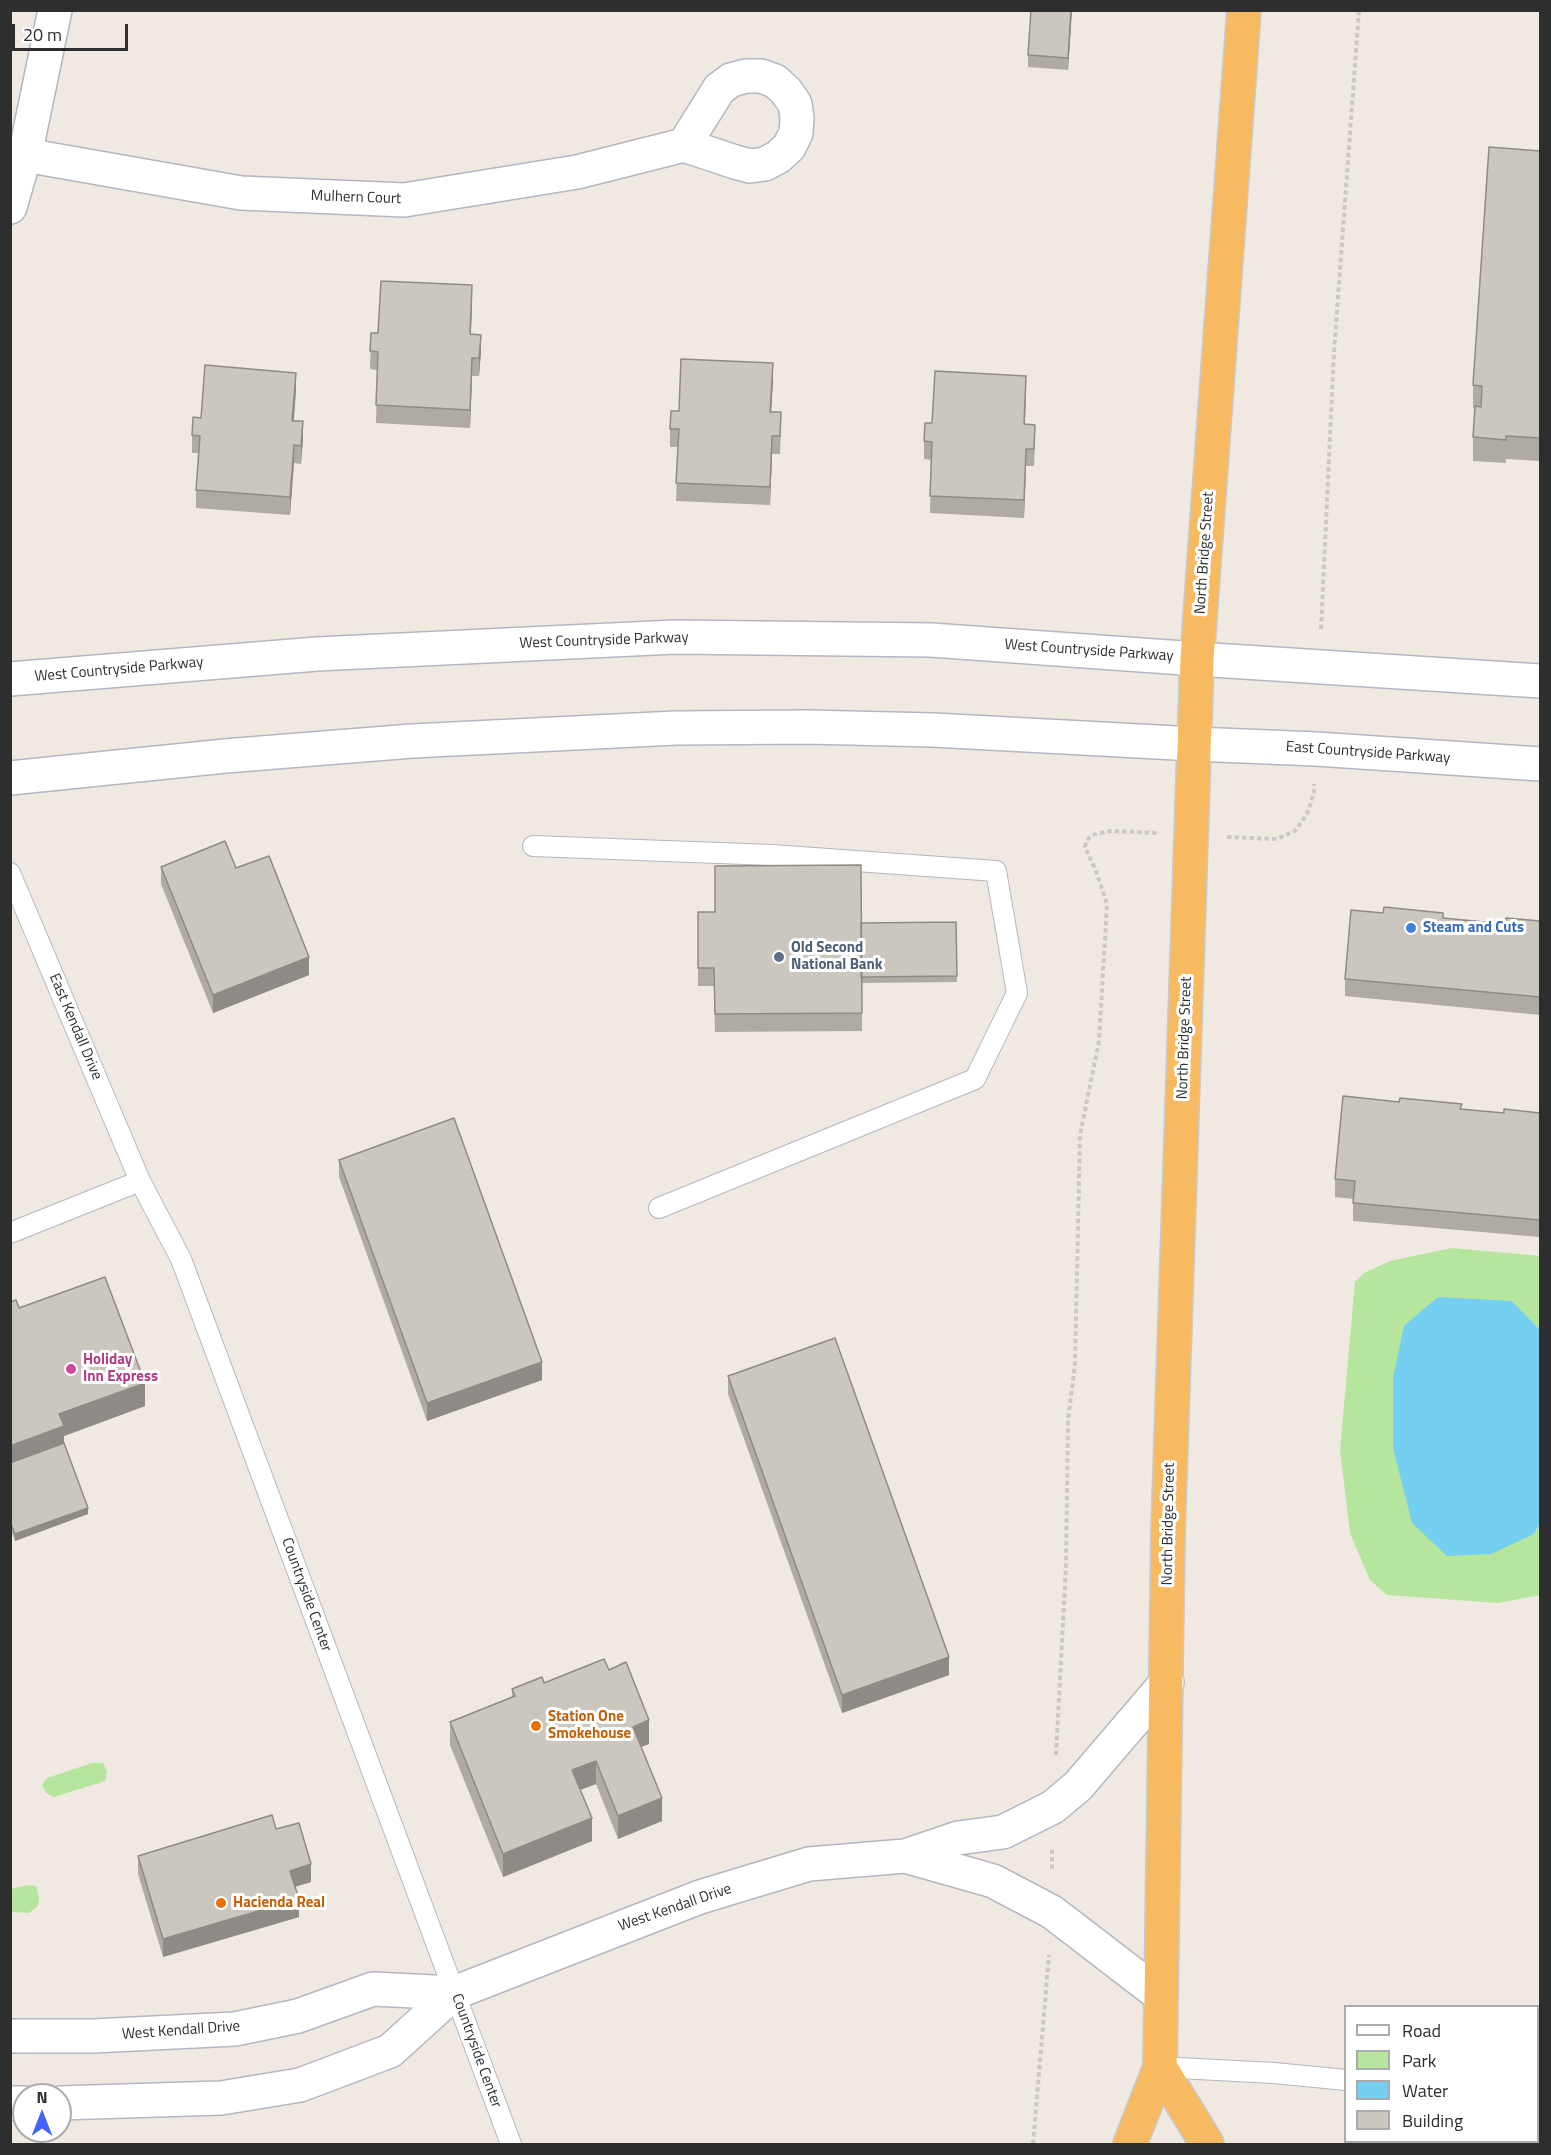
<!DOCTYPE html>
<html>
<head>
<meta charset="utf-8">
<style>
  body { margin:0 }
  #map { position:relative; width:1551px; height:2155px; overflow:hidden; background:#efe9e1; font-family:"Titillium Web",sans-serif }
  canvas { display:block }
  .frame { position:absolute; inset:0; border:12px solid #2e2e2e; pointer-events:none }
  .legend { position:absolute; left:1344px; top:2005px; width:195px; height:138px; box-sizing:border-box; background:#fff; border:2px solid #ababab; margin:0; padding:8px 10px; list-style:none; font-size:18px; color:#2e2e2e }
  .legend li { display:flex; align-items:center; gap:12px; height:30px }
  .legend b { width:30px; border:2px solid #ababab }
  .north { position:absolute; left:12px; top:2083px; width:60px; height:60px; box-sizing:border-box; background:#fff; border:2px solid #ababab; border-radius:50%; rotate:0deg; font-size:16px; font-weight:700; line-height:24px; text-align:center; color:#2e2e2e }
  .north::after { content:''; display:block; margin:auto; width:21px; height:27px; background:#4264fb; clip-path:polygon(50% 0,100% 100%,50% 72%,0 100%) }
  .scale { position:absolute; left:12px; top:24px; width:116px; height:27px; box-sizing:border-box; border:3px solid #2e2e2e; border-top:0; padding-left:8px; font-size:18px; line-height:21px; white-space:nowrap; color:#2e2e2e; -webkit-text-stroke:4px #fff; paint-order:stroke }
</style>
</head>
<body>
<div id="map">
<canvas width="1551" height="2155"></canvas>
<div class="frame"></div>
<ul class="legend">
<li><b style="height:8px;background:#fff"></b>Road</li>
<li><b style="height:16px;background:#b6e59e"></b>Park</li>
<li><b style="height:16px;background:#75cff0"></b>Water</li>
<li><b style="height:16px;background:#cbc7bf"></b>Building</li>
</ul>
<div class="north">N</div>
<div class="scale">20 m</div>
</div>
<script>
const ctx = document.querySelector('canvas').getContext('2d');
ctx.lineJoin = 'round';
function fill(path, color) {
  ctx.fillStyle = color;
  ctx.fill(path, 'evenodd');
}
function toPath(rows) {
  const path = new Path2D();
  for (const r of rows) {
    path.moveTo(r[0], r[1]);
    for (let i = 2; i < r.length; i += 2) path.lineTo(r[i], r[i + 1]);
  }
  return path;
}
function strokePath(path, color, width, dash) {
  ctx.strokeStyle = color;
  ctx.lineWidth = width;
  ctx.lineCap = dash ? 'butt' : 'round';
  ctx.setLineDash(dash || []);
  ctx.stroke(path);
}
function write(font, color, halo, rows, align = 'center') {
  ctx.font = font + ' "Titillium Web",sans-serif';
  ctx.lineWidth = 6;
  ctx.setLineDash([]);
  ctx.textBaseline = 'middle';
  ctx.strokeStyle = halo;
  ctx.fillStyle = color;
  for (const [text, x, y, turn = 0] of rows) {
    ctx.save();
    ctx.translate(x, y);
    ctx.rotate((+turn || 0) * Math.PI / 180);
    ctx.textAlign = isNaN(turn) ? turn : align;
    if (halo) ctx.strokeText(text, 0, 0);
    ctx.fillText(text, 0, 0);
    ctx.restore();
  }
}
fill(toPath([
  [1452,1248,1540,1256,1540,1330,1512,1301,1393,1448,1534,1534,1540,1523,1540,1595,1498,1603,1387,1595,1370,1580,1350,1533,1340,1450,1355,1282,1364,1273,1390,1261],
  [92,1763,103,1763,107,1771,105,1781,54,1797,46,1793,42,1785,47,1778],
  [28,1885,36,1886,39,1897,38,1906,29,1913,11,1912,11,1889]
]), '#b6e59e');
fill(toPath([
  [1438,1297,1512,1301,1540,1330,1540,1523,1534,1534,1491,1554,1447,1556,1412,1523,1393,1448,1393,1378,1404,1326]
]), '#75cff0');
const service = toPath([
  [533,846,772,855,996,871,1017,993,975,1079,659,1208],
  [10,873,140,1181],
  [10,1233,140,1181,181,1259,511,2144],
  [1160,2067,1274,2073,1346,2080],
  [1538,2098,1540,2098],
  [1538,2136,1540,2136]
]);
const minor = toPath([
  [25,155,241,193,404,200,577,172,684,145,735,162,750,166,765,164,778,157,789,147,796,133,797,118,795,104,786,91,775,81,761,76,746,76,731,80,719,89,684,145],
  [10,207,25,155,55,10],
  [10,679,317,654,675,637,931,640,1197,659],
  [10,778,225,756,412,741,676,728,808,727,933,730,1195,744],
  [905,1856,993,1881,1052,1912,1160,1995],
  [10,2036,93,2036,235,2029,298,2016,373,1989,454,1993],
  [10,2103,24,2103],
  [60,2103,221,2098,300,2085,390,2051,454,1993,700,1897,809,1864,905,1856,958,1838,1003,1832,1053,1807,1078,1786,1167,1682]
]);
const tertiary = toPath([
  [1197,659,1540,681],
  [1195,744,1316,749,1540,764]
]);
const trunk = toPath([
  [1160,2067,1207,2144],
  [1130,2144,1160,2067,1168,1533,1197,659,1244,10]
]);
strokePath(service, '#b4b7c1', 22);
strokePath(minor, '#b4b7c1', 36);
strokePath(tertiary, '#b4b7c1', 36);
strokePath(trunk, '#c9c9c9', 36);
strokePath(toPath([
  [1321,629,1334,352,1359,10],
  [1227,837,1277,839,1295,831,1307,814,1314,793,1314,784],
  [1056,1755,1066,1566,1068,1420,1075,1364,1080,1135,1099,1041,1107,904,1096,871,1085,847,1087,840,1092,835,1110,831,1157,833],
  [1052,1869,1052,1847],
  [1033,2144,1049,1955]
]), '#c9c9c9', 4, [4.5, 3]);
strokePath(service, '#fff', 20);
strokePath(minor, '#fff', 33);
strokePath(tertiary, '#fff', 33);
strokePath(trunk, '#f8ba60', 33);
fill(toPath([
  [1072,10,1068,70,1028,67,1028,55],
  [1540,151,1540,461,1506,459,1506,463,1473,461,1473,437,1475,409,1473,408,1473,385],
  [472,303,471,334,481,352,479,376,472,376,470,428,376,423,377,370,370,369,371,333,378,333],
  [773,381,771,412,781,430,780,454,772,454,770,505,676,501,678,447,670,447,670,429,679,411],
  [296,390,294,421,303,439,301,464,294,463,290,515,196,508,196,490,199,453,192,453,192,435,201,418],
  [1026,394,1025,424,1035,443,1034,466,1026,466,1024,518,930,513,931,460,924,459,924,441,932,423],
  [161,867,236,868,309,975,213,1013,161,884],
  [698,912,861,923,956,922,957,982,862,983,862,1031,715,1032,714,986,698,986],
  [1443,918,1505,924,1540,921,1540,1015,1345,996,1345,979],
  [1462,1109,1504,1113,1540,1113,1540,1237,1353,1221,1353,1199,1335,1197,1335,1179],
  [339,1160,542,1380,427,1421,339,1177],
  [10,1302,19,1308,145,1406,64,1436,64,1443,88,1514,15,1541,10,1528],
  [728,1376,949,1675,842,1713,728,1394],
  [609,1670,649,1744,641,1747,662,1821,618,1839,596,1784,580,1790,592,1841,503,1877,450,1745,450,1722,512,1697,512,1689],
  [276,1829,311,1882,295,1887,299,1917,163,1957,138,1874,138,1856]
]), '#afaba4');
fill(toPath([
  [1071,10,1072,10,1068,70,1068,58],
  [472,285,472,303,470,352,470,334],
  [481,335,481,352,479,376,479,358],
  [472,358,472,376,470,428,470,410],
  [773,363,773,381,770,430,770,412],
  [296,373,296,390,292,439,292,421],
  [1026,376,1026,394,1024,442,1024,424],
  [303,421,303,439,301,464,301,446],
  [772,436,772,454,770,505,770,487],
  [294,445,294,463,290,515,290,497],
  [1026,449,1026,466,1024,518,1024,500],
  [309,957,309,975,213,1013,213,995],
  [542,1362,542,1380,427,1421,427,1403],
  [145,1383,145,1406,64,1436,64,1449,10,1469,10,1446,59,1414],
  [88,1508,88,1514,15,1541,15,1534],
  [949,1657,949,1675,842,1713,842,1695],
  [649,1720,649,1744,633,1750,633,1727],
  [596,1761,596,1784,572,1793,572,1770],
  [662,1798,662,1821,618,1839,618,1816],
  [592,1818,592,1841,503,1877,503,1854],
  [311,1864,311,1882,290,1888,290,1871],
  [299,1899,299,1917,163,1957,163,1939]
]), '#8e8b86');
const building = toPath([
  [1031,10,1071,10,1068,58,1028,55,1031,10],
  [1489,147,1540,151,1540,438,1506,436,1506,440,1473,437,1475,406,1481,407,1482,386,1473,385,1489,147],
  [381,281,472,285,470,334,481,335,479,358,472,358,470,410,376,405,378,352,370,351,371,333,378,333,381,281],
  [681,359,773,363,770,412,781,412,780,436,772,436,770,487,676,483,679,429,670,429,671,411,679,411,681,359],
  [205,365,296,373,292,421,303,421,301,446,294,445,290,497,196,490,200,436,192,435,193,417,201,418,205,365],
  [935,371,1026,376,1024,424,1035,425,1034,449,1026,449,1024,500,930,496,932,442,924,441,925,423,932,423,935,371],
  [225,841,236,868,269,856,309,957,213,995,161,867,225,841],
  [861,865,862,1013,715,1014,714,968,698,968,698,912,715,912,715,866,861,865],
  [1384,907,1443,913,1443,918,1505,924,1506,918,1540,921,1540,997,1345,979,1351,910,1383,913,1384,907],
  [956,922,957,976,861,977,861,923,956,922],
  [1343,1096,1399,1102,1400,1098,1462,1104,1460,1109,1504,1113,1504,1109,1540,1113,1540,1220,1353,1203,1355,1181,1335,1179,1343,1096],
  [454,1118,542,1362,427,1403,339,1160,454,1118],
  [105,1277,145,1383,59,1414,64,1426,10,1446,10,1302,16,1300,19,1308,105,1277],
  [835,1338,949,1657,842,1695,728,1376,835,1338],
  [64,1443,88,1508,15,1534,10,1522,10,1463,64,1443],
  [604,1659,609,1670,626,1662,649,1720,633,1727,662,1798,618,1816,596,1761,572,1770,592,1818,503,1854,450,1722,515,1696,512,1689,542,1677,544,1683,604,1659],
  [272,1815,276,1829,299,1823,311,1864,290,1871,299,1899,163,1939,138,1856,272,1815]
]);
fill(building, '#cbc7bf');
strokePath(building, '#8e8b86', 1.5);
for (const [x, y, r, color] of [
  [1411,928,6,"#3f7fe0"],
  [779,957,6,"#5c6f8a"],
  [71,1369,6,"#d1479c"],
  [536,1726,6,"#e8710a"],
  [221,1903,6,"#e8710a"]
]) {
  const dot = new Path2D();
  dot.arc(x, y, r, 0, 2 * Math.PI);
  ctx.fillStyle = color;
  ctx.fill(dot);
  strokePath(dot, '#fff', 2);
}
write('15px', '#2e2e2e', '#fff', [
  ["Mulhern Court",356,198,2],
  ["North Bridge Street",1205,553,-86],
  ["West Countryside Parkway",604,641,-2],
  ["West Countryside Parkway",1089,651,4],
  ["West Countryside Parkway",119,670,-5],
  ["East Countryside Parkway",1368,753,4],
  ["East Kendall Drive",75,1027,67],
  ["North Bridge Street",1185,1038,-88],
  ["North Bridge Street",1169,1524,-89],
  ["Countryside Center",306,1595,70],
  ["West Kendall Drive",675,1908,-19],
  ["West Kendall Drive",181,2031,-4],
  ["Countryside Center",476,2051,70]
]);
write('bold 15px', '#366cbe', '#fff', [
  ["Steam and Cuts",1423,928]
], 'left');
write('bold 15px', '#4e5e75', '#fff', [
  ["Old Second",791,948],
  ["National Bank",791,965]
], 'left');
write('bold 15px', '#b23c85', '#fff', [
  ["Holiday",83,1360],
  ["Inn Express",83,1377]
], 'left');
write('bold 15px', '#c56008', '#fff', [
  ["Station One",548,1717],
  ["Smokehouse",548,1734],
  ["Hacienda Real",233,1903]
], 'left');
</script>
</body>
</html>
